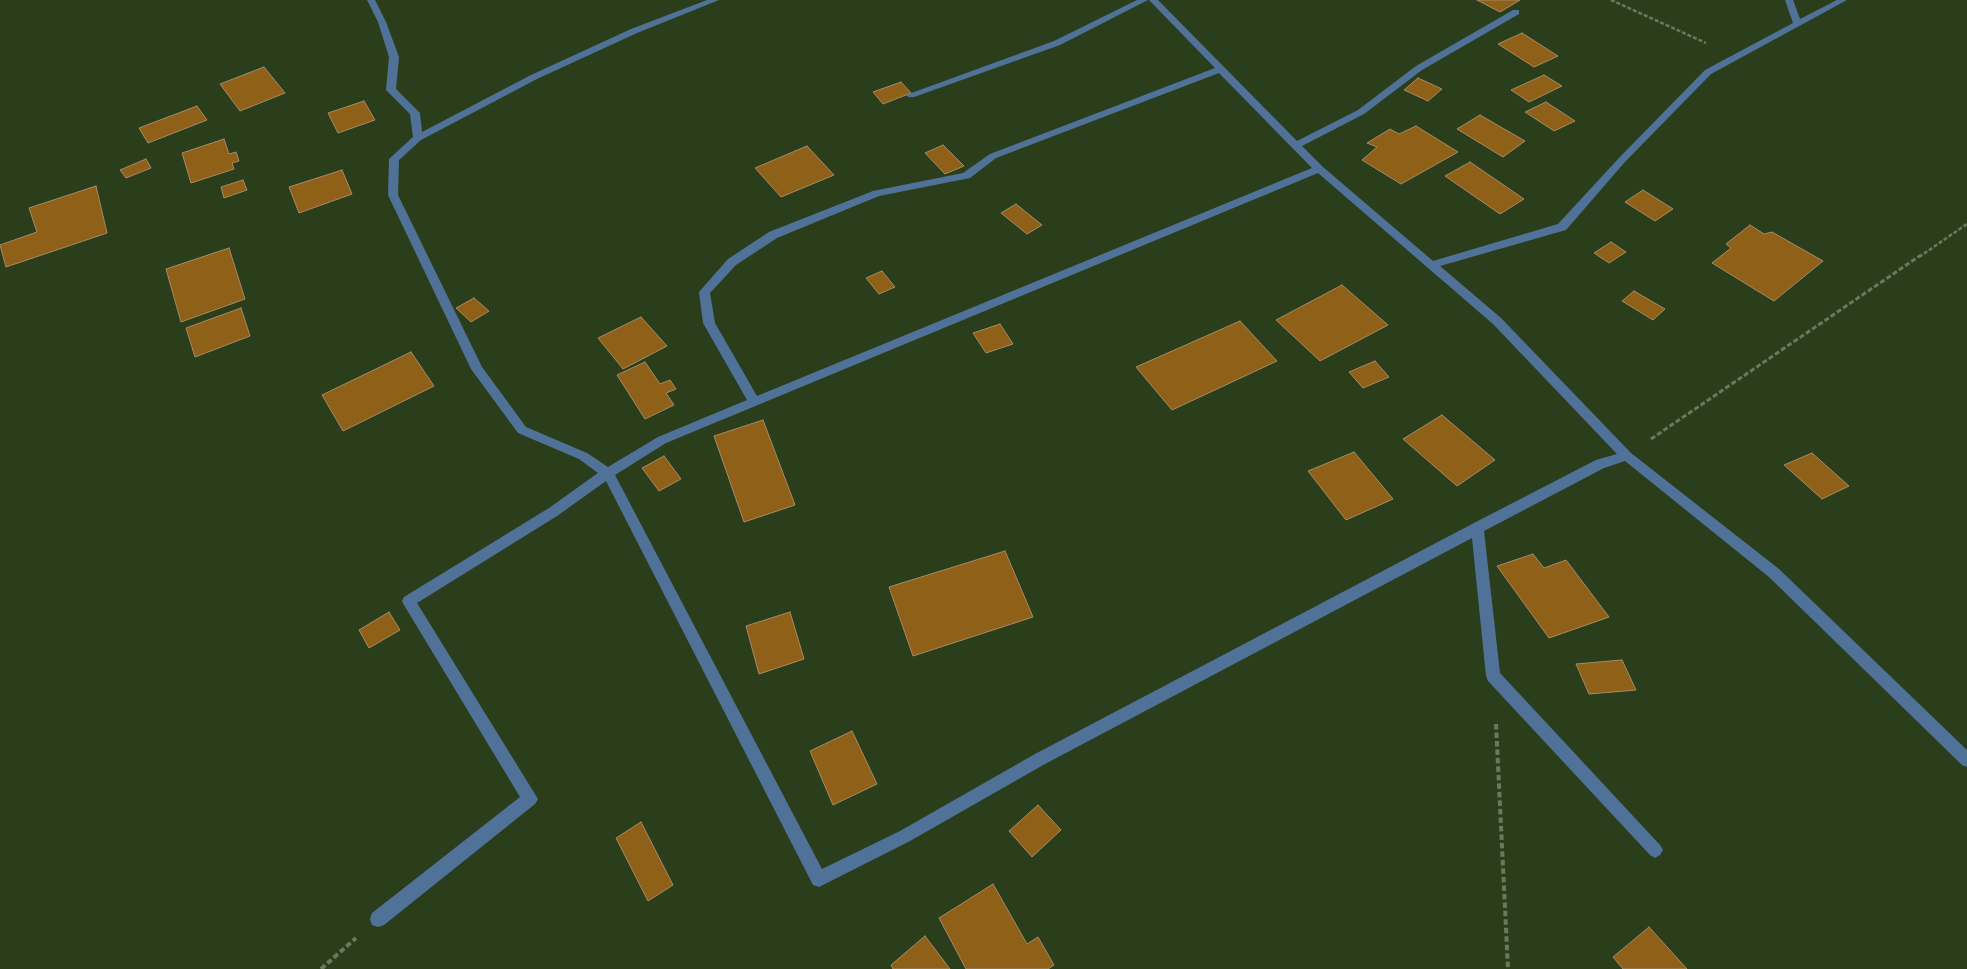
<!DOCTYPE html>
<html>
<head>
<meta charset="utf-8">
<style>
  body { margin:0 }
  canvas { display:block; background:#2b3e1c }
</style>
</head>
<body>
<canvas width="1967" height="969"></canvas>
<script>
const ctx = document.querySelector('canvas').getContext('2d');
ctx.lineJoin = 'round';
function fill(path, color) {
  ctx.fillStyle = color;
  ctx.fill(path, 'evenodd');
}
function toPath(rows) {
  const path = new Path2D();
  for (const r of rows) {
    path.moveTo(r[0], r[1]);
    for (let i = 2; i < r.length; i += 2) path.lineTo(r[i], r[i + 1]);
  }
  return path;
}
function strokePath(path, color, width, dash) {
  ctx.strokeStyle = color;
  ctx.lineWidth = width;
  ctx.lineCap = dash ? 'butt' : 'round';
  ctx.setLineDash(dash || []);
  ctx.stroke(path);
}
const building = toPath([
  [1477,0,1520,0,1500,12,1477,0],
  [1522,33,1558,56,1534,67,1498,44,1522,33],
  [264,67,285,93,240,111,220,84,264,67],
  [1544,75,1562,86,1529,102,1511,90,1544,75],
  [1418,78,1442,89,1428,101,1404,90,1418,78],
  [901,82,911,93,883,104,873,92,901,82],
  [364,101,375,120,338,133,328,113,364,101],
  [1546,102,1575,121,1554,131,1525,112,1546,102],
  [197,106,207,120,148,143,139,128,197,106],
  [1480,115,1525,141,1503,157,1457,129,1480,115],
  [1416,126,1458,152,1401,184,1362,160,1377,147,1367,143,1390,129,1399,134,1416,126],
  [224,139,229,154,236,152,239,161,232,163,234,169,191,183,182,153,224,139],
  [943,145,964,166,945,174,925,153,943,145],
  [807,146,834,175,781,197,755,168,807,146],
  [146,159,151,168,126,178,120,170,146,159],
  [1470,162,1524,199,1500,214,1445,176,1470,162],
  [342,170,352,194,299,213,289,187,342,170],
  [243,180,247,190,224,198,221,187,243,180],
  [96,186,107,233,6,267,0,245,37,232,29,208,96,186],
  [1643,190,1673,209,1655,221,1625,202,1643,190],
  [1016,204,1042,225,1027,234,1001,213,1016,204],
  [1750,225,1764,234,1772,232,1823,261,1774,301,1712,263,1731,248,1726,244,1750,225],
  [1611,242,1626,252,1609,263,1594,253,1611,242],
  [229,248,245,299,181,322,166,269,229,248],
  [882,271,895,287,879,294,866,278,882,271],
  [1342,285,1388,325,1320,361,1276,320,1342,285],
  [1634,291,1665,309,1653,320,1622,301,1634,291],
  [474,298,489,311,471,322,456,308,474,298],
  [241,308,250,336,195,357,186,328,241,308],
  [641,317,667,346,623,369,598,338,641,317],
  [1240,321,1277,361,1172,410,1136,367,1240,321],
  [1000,324,1013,344,986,353,973,333,1000,324],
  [411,352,434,386,343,431,322,395,411,352],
  [1375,361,1389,377,1363,388,1349,372,1375,361],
  [645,362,660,384,670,380,676,389,666,393,674,405,645,419,617,375,645,362],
  [1442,415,1495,460,1457,486,1403,439,1442,415],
  [763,420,795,505,744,522,714,436,763,420],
  [1354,452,1393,499,1346,520,1308,471,1354,452],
  [1812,453,1849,486,1822,499,1784,465,1812,453],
  [664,456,681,479,659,491,642,468,664,456],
  [1005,551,1033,617,913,656,889,587,1005,551],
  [1533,554,1544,568,1566,560,1609,617,1549,638,1497,566,1533,554],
  [389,612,400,630,369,648,359,630,389,612],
  [790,612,804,659,759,674,746,626,790,612],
  [1622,660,1636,690,1589,694,1576,664,1622,660],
  [852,731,877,784,833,805,810,751,852,731],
  [1038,805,1061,830,1032,857,1009,831,1038,805],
  [641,822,673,885,648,901,616,838,641,822],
  [993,884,1027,944,1038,937,1054,965,1048,969,966,969,939,918,993,884],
  [1649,927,1687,969,1623,969,1613,957,1649,927],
  [925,936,950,969,893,969,891,965,925,936]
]);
fill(building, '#8e6018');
strokePath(building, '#a78a66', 1);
strokePath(toPath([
  [1611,0,1706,43],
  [1919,257,1967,224]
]), '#697a5c', 2.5, [4, 2]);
strokePath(toPath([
  [1651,439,1921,255]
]), '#697a5c', 3, [5, 2.5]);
strokePath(toPath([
  [1496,724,1508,969],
  [321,969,356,938]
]), '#697a5c', 4, [5.5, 3]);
fill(toPath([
  [367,0,375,0,386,22,399,57,396,89,420,113,422,132,531,75,631,29,707,0,719,0,637,33,537,79,421,140,399,160,398,195,482,367,526,427,587,453,608,467,658,437,747,400,703,323,699,292,728,259,769,232,873,191,963,173,990,154,1215,68,1149,0,1158,0,1297,141,1358,110,1416,66,1513,10,1519,10,1519,14,1422,70,1364,114,1302,146,1323,167,1433,261,1558,224,1618,159,1705,70,1793,23,1785,0,1793,0,1800,19,1837,0,1847,0,1711,74,1624,163,1566,230,1440,266,1501,318,1631,453,1779,569,1967,750,1967,767,1962,765,1769,577,1625,461,1604,468,1484,531,1500,673,1660,845,1663,850,1660,855,1655,858,1650,855,1488,681,1486,676,1472,538,1045,764,910,841,819,887,813,885,606,481,557,516,417,603,538,799,535,804,384,925,378,927,372,925,370,919,372,913,520,797,404,605,402,601,404,597,549,508,598,473,579,459,518,433,471,369,388,195,389,159,413,137,410,114,386,90,389,57,378,22,367,0],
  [1219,73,1312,168,757,396,715,323,710,293,736,265,777,238,879,196,970,178,996,158,1219,73],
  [1318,173,1493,324,1617,454,1596,460,1472,524,1035,754,900,831,822,869,615,475,666,443,1318,173],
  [1137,0,1148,0,1060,45,914,97,908,97,906,95,1054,41,1137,0]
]), '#507299');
</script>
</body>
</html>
